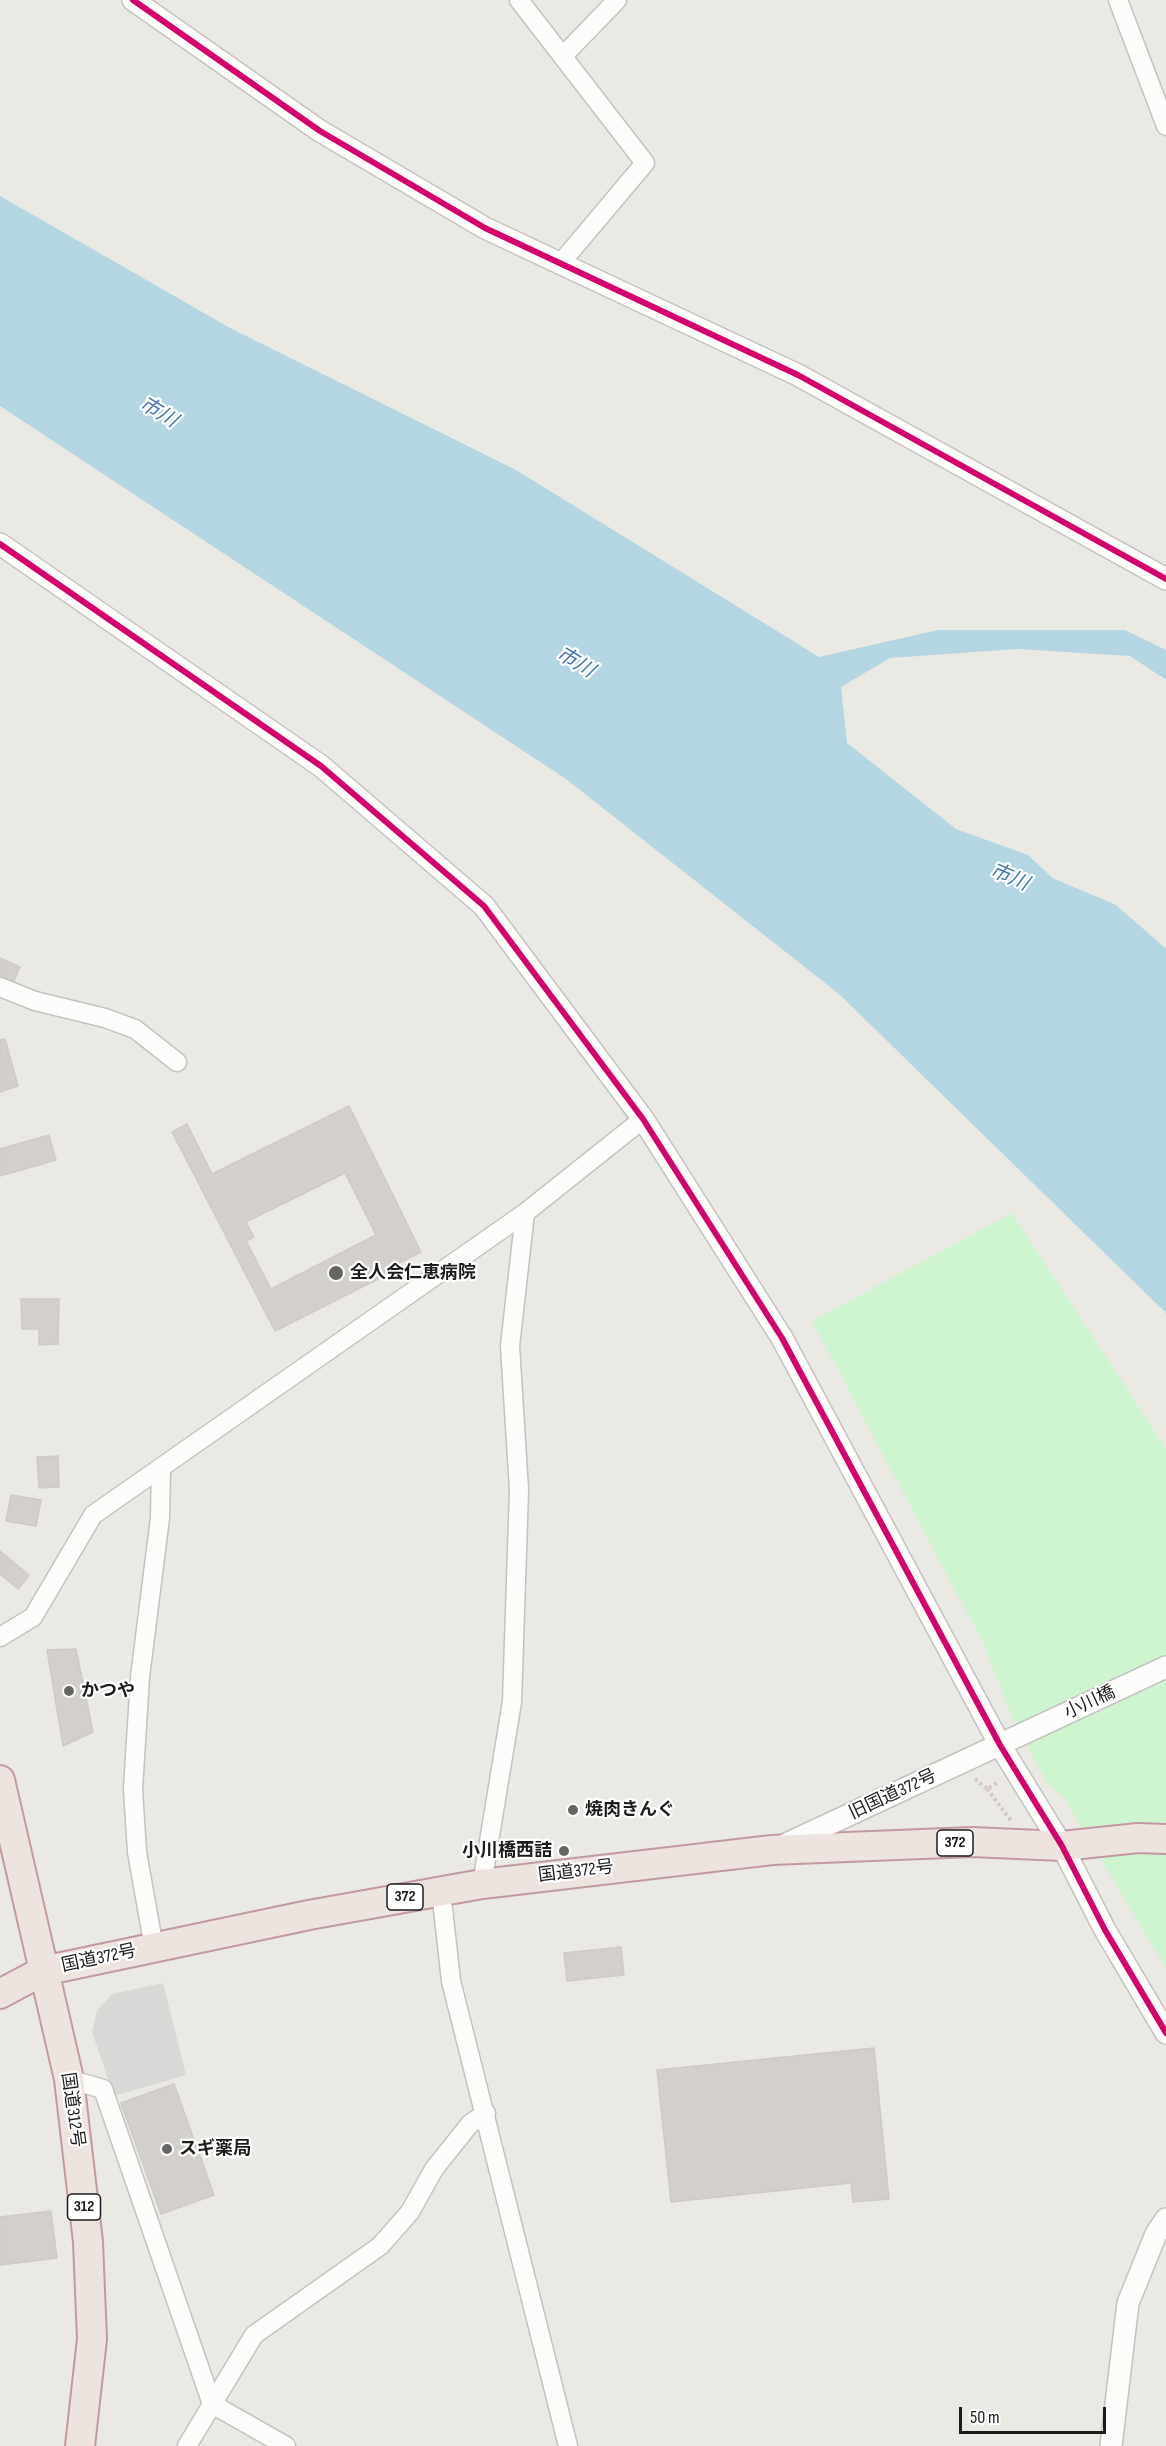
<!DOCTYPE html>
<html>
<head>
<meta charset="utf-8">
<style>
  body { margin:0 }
  #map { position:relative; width:1166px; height:2446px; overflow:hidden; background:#eae9e4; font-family:"Sofia Sans Condensed",sans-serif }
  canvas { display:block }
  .scale { position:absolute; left:959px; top:2407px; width:147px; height:27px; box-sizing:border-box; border:3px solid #1c1c1c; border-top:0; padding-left:8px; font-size:18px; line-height:21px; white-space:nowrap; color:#1c1c1c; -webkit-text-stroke:4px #fff; paint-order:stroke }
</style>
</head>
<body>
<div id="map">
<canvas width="1166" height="2446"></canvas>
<div class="scale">50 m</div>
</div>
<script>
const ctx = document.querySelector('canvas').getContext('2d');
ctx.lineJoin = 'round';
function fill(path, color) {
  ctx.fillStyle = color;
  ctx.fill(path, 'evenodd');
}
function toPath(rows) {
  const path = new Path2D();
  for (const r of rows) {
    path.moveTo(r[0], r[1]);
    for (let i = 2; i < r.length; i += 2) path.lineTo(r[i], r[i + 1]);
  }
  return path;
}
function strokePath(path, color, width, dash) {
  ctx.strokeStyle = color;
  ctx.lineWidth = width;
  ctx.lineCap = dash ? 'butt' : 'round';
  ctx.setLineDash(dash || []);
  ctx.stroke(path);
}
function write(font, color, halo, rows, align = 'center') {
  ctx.font = font + ' "Sofia Sans Condensed","Noto Sans JP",sans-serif';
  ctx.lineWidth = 4.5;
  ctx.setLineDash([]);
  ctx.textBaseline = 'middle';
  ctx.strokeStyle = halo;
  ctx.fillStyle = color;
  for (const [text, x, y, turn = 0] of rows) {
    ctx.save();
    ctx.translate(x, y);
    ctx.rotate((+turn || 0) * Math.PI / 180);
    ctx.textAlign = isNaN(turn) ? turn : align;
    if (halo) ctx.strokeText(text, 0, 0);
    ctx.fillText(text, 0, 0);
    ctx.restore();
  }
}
fill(toPath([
  [1012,1213,1166,1449,1166,1968,1064,1798,1046,1781,1011,1714,982,1641,812,1321]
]), '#cef5d0');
fill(toPath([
  [163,1983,186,2075,114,2096,92,2032,97,2011,112,1994]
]), '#d9d8d6');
fill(toPath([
  [0,196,230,328,516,470,819,657,938,630,1125,630,1166,650,1166,680,1130,656,1017,649,890,658,841,687,847,743,956,829,1028,855,1166,984,1166,1313,839,994,566,779,0,406]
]), '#b3d6e2');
strokePath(toPath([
  [1046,894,1106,919,1166,971]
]), '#b3d6e2', 34);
const building = toPath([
  [0,958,20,967,14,981,0,976,0,958],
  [5,1039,18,1086,0,1092,0,1040,5,1039],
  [349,1106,421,1252,387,1269,390,1273,275,1331,172,1132,187,1124,212,1174,349,1106],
  [345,1173,376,1235,271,1289,246,1241,254,1237,246,1222,345,1173],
  [49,1135,56,1160,0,1176,0,1149,49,1135],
  [21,1299,59,1299,58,1344,39,1345,39,1329,22,1329,21,1299],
  [58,1456,59,1487,39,1488,37,1457,58,1456],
  [11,1495,41,1500,36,1526,6,1521,11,1495],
  [0,1551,29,1575,18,1589,0,1574,0,1551],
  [76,1649,93,1732,63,1746,47,1650,76,1649],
  [621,1947,624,1975,567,1981,564,1953,621,1947],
  [874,2048,889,2199,853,2202,851,2183,671,2202,657,2070,874,2048],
  [174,2084,214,2195,161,2214,121,2103,174,2084],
  [51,2211,57,2258,0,2265,0,2217,51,2211]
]);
fill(building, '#d3d0cc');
strokePath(building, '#cecac5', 1.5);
const minor = toPath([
  [519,0,645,163,560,264],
  [1118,0,1166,126],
  [563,56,617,0],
  [0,987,35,1001,105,1018,135,1029,177,1062],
  [0,1637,33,1617,93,1515,525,1213,643,1119],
  [482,1884,512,1702,519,1490,510,1346,525,1213],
  [441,1891,451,1981,568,2446],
  [154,1948,137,1852,133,1789,140,1677,160,1518,161,1468],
  [69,2079,103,2089,212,2404,286,2446],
  [187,2446,254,2335,380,2246,410,2212,434,2169,470,2124,486,2113]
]);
const tertiary = toPath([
  [133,0,320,131,485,228,798,375,1166,579],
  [0,544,321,766,484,906,643,1119,782,1338,1000,1745,1062,1846,1105,1930,1166,2033],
  [780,1847,1166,1667],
  [1111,2446,1128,2303,1156,2234,1166,2219]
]);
const trunk = toPath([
  [0,1780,69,2079,88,2242,92,2339,80,2446],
  [0,1994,43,1971,309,1915,482,1884,772,1850,972,1842,1062,1846,1138,1838,1166,1839]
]);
strokePath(minor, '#c3c2c0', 21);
strokePath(tertiary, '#c3c2c0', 24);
strokePath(trunk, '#c299a3', 32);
strokePath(toPath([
  [975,1779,987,1789,998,1782],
  [987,1789,1012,1822]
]), '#d6c7c3', 4, [3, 3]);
strokePath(minor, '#fcfcfb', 18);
strokePath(tertiary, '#fcfcfb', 21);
strokePath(trunk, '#ede4e0', 28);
strokePath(toPath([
  [133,0,320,131,485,228,798,375,1166,579],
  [0,544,321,766,484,906,643,1119,782,1338,1000,1745,1062,1846,1105,1930,1166,2033]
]), '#d6006c', 6);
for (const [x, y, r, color] of [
  [336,1273,8,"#646462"],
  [69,1691,6,"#646462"],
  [573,1810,6,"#646462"],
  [564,1851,6,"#646462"],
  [167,2149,6,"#646462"]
]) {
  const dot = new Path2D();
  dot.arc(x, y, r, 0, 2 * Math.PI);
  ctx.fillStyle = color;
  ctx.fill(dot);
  strokePath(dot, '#fff', 2);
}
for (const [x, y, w] of [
  [955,1843,36],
  [405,1897,36],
  [84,2207,33]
]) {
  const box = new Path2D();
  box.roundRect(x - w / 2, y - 13, w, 26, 4.5);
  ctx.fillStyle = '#fff';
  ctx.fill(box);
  strokePath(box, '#1c1c1c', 1.5);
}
write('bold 16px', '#1c1c1c', null, [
  ["372",955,1843],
  ["372",405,1897],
  ["312",84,2207]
]);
write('bold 18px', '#1c1c1c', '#fff', [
  ["全人会仁恵病院",350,1273],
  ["かつや",81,1691],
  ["焼肉きんぐ",585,1810],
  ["小川橋西詰",552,1851,"right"],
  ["スギ薬局",179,2149]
], 'left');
write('18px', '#1c1c1c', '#fff', [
  ["小川橋",1090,1703,-25],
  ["旧国道372号",893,1795,-25],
  ["国道372号",576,1872,-7],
  ["国道372号",99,1959,-12],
  ["国道312号",72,2110,82]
]);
write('italic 20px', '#4075b3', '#fff', [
  ["市川",158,413,31],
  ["市川",575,663,31],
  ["市川",1009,878,23]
]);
</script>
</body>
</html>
